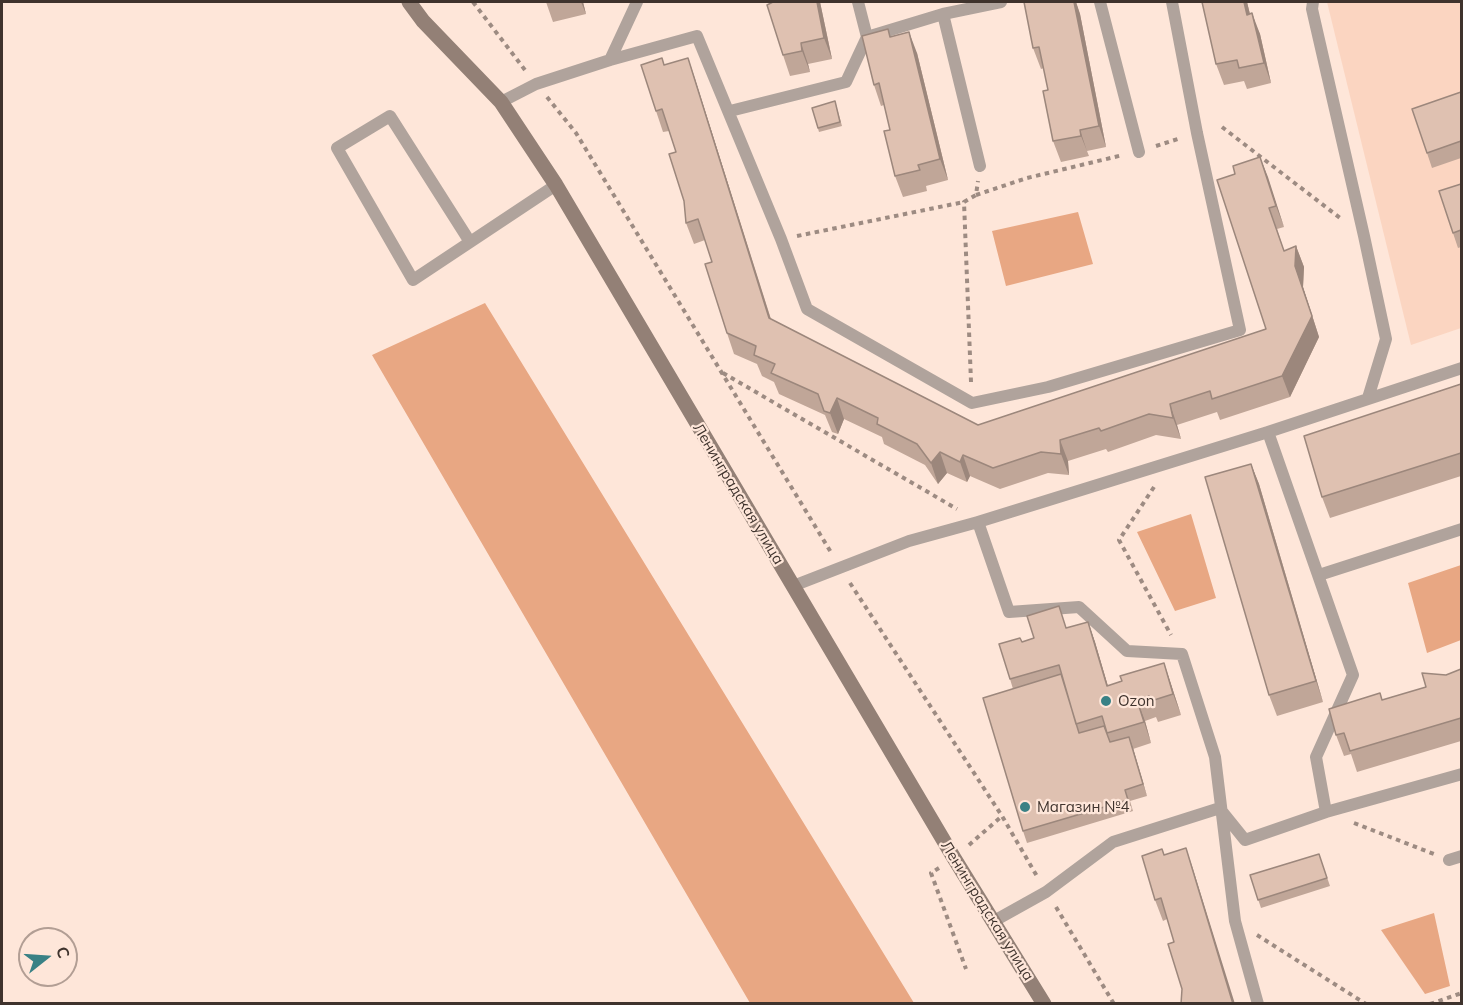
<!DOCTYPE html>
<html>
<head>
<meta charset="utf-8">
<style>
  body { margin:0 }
  #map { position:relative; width:1463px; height:1005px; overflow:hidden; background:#fee6d9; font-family:Mulish,sans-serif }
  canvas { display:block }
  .frame { position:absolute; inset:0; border:3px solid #3f332d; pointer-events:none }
  .north { position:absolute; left:18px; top:927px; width:60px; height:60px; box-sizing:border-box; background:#fee6d9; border:2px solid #b29e94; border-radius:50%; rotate:73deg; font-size:16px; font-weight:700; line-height:24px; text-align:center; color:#3f332d }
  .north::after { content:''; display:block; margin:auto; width:21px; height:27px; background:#398185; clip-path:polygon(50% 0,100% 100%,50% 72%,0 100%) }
</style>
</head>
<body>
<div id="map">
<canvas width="1463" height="1005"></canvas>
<div class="frame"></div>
<div class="north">С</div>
</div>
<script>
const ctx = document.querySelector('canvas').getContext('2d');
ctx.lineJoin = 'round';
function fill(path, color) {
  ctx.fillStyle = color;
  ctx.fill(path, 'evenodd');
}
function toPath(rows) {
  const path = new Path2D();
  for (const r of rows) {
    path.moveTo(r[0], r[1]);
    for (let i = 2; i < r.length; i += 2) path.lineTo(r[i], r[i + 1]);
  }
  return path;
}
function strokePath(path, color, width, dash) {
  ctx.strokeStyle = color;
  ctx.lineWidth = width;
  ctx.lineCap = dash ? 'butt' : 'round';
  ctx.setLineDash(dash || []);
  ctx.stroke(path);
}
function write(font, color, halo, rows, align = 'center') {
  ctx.font = font + ' Mulish,sans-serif';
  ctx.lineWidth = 4.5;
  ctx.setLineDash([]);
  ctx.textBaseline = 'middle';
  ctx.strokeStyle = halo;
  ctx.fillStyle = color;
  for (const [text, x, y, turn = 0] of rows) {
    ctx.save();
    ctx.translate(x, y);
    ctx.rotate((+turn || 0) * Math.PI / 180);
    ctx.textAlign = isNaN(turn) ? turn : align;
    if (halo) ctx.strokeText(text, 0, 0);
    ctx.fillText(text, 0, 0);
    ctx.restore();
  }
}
fill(toPath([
  [1327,2,1461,2,1461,328,1411,345]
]), '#fbd5c1');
fill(toPath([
  [1078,212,1093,264,1006,286,992,231],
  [485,303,914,1003,750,1003,372,355],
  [1191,514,1216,598,1175,611,1137,532],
  [1461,565,1461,640,1427,653,1408,583],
  [1434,913,1450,986,1425,994,1381,930]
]), '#e8a783');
strokePath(toPath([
  [473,2,525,70],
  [547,97,576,133,832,554],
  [1222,127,1340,218],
  [1156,146,1181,138],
  [976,195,1027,178,1123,155],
  [797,236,964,202],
  [723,373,957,509],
  [971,382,964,202,976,195,978,181],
  [1154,487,1119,540,1171,635],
  [850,583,1002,816,1038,878],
  [1354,823,1434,854],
  [969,845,1002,816],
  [939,868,931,873,966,969],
  [1056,907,1114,1004],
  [1257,935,1366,1004],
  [1430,1004,1462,993]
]), '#9d8b82', 4, [4.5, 4.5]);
strokePath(toPath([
  [858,2,867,37,943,14,1001,2],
  [1100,2,1139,152],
  [1313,2,1312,9,1364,236,1386,339,1368,398],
  [943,14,980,166],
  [610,60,637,2],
  [501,102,536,84,610,60,697,36,781,239,807,309,972,403,1048,387,1240,330,1197,133,1172,2],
  [730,111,846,82,867,37],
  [470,242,390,116,337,148,413,280,556,185],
  [1268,432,1462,368],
  [978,522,1009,612,1079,607,1127,651,1182,654,1215,757,1235,921,1258,1004],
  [1319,575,1462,529],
  [793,586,909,541,978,522,1268,432,1353,675,1316,757,1326,812],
  [1220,809,1245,840,1326,812,1462,774],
  [1449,860,1462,856],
  [994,921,1046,892,1113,842,1220,808]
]), '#b0a39c', 12);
strokePath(toPath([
  [409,2,423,21,501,102,556,185,954,858,1044,1004]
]), '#938076', 15);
fill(toPath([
  [546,2,583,2,586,14,553,22],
  [820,2,832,59,808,64,810,72,790,76,783,55],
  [1024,2,1076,2,1080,14,1106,147,1087,151,1089,156,1061,162,1053,141,1048,90,1044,68,1041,69,1033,48],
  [1202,2,1247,2,1250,14,1260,34,1271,83,1247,89,1244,81,1224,85,1216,64],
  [891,36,917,53,948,180,926,186,927,191,903,197,895,176,890,130,884,105,881,106,874,85],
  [688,58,695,79,771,319,978,425,1266,329,1235,174,1260,157,1284,227,1277,229,1284,251,1296,246,1304,267,1303,287,1319,337,1290,397,1220,420,1217,412,1177,425,1181,439,1156,435,1108,452,1106,449,1068,461,1069,475,1048,473,1000,489,970,476,967,482,947,473,938,484,925,465,884,444,882,437,844,419,838,434,832,432,825,415,779,394,774,382,762,376,757,364,734,354,727,333,712,262,705,240,694,244,686,223,684,201,676,152,669,131,663,132,656,111,665,65],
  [1461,92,1461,158,1432,168,1427,153],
  [835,101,842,126,819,132,812,108],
  [1461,184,1461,247,1458,248,1453,233],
  [1461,384,1461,476,1330,518,1322,497],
  [1251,464,1259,484,1323,702,1277,716,1269,695],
  [1088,622,1095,642,1108,686,1122,681,1164,663,1181,715,1158,722,1156,717,1145,721,1151,743,1133,749,1147,796,1130,801,1133,811,1027,843,1023,831,1013,689,1010,679,1022,642],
  [1461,669,1461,741,1357,772,1351,754,1344,756,1336,735,1426,687,1446,675],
  [1319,854,1330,886,1261,908,1250,875],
  [1164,855,1193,869,1182,989,1174,942,1167,919,1163,921,1155,900]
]), '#c0a698');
fill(toPath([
  [581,2,583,2,586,14],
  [817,2,820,2,832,59,824,38],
  [1074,2,1076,2,1080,14,1106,147,1099,126],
  [1244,2,1247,2,1255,35,1247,15],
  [1252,13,1260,34,1271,83,1264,63],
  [909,32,917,53,948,180,940,159],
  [801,43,808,64,810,72,802,51],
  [688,58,695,79,777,339,769,318],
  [1080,130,1087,151,1089,156,1081,136],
  [1260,157,1268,177,1284,227,1276,206],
  [1296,246,1304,267,1303,287,1319,337,1290,397,1282,376,1295,266],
  [837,398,844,419,838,434,830,413],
  [1170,404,1177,425,1181,439,1173,418],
  [1060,440,1068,461,1069,475,1061,454],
  [940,452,947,473,938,484,931,463],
  [963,455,970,476,967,482,960,462],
  [1251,464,1259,484,1323,702,1316,681],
  [1088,622,1095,642,1114,707,1107,686],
  [1164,663,1171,684,1181,715,1173,694],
  [1137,700,1145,721,1151,743,1144,722],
  [1129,737,1133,748,1147,796,1143,784],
  [1186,848,1193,869,1235,1004,1233,1004]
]), '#9c877c');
const building = toPath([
  [773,2,817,2,824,38,801,43,802,51,783,55,767,5,773,2],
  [1024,2,1074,2,1099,126,1080,130,1081,136,1053,141,1043,91,1048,90,1039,47,1033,48,1024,2],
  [1202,2,1244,2,1247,15,1252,13,1264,63,1239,68,1237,60,1216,64,1202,2],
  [888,29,890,37,909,32,940,159,918,165,920,170,895,176,884,131,890,130,879,83,874,85,862,36,888,29],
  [662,58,664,65,688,58,769,318,978,425,1266,329,1217,180,1235,174,1233,166,1260,157,1276,206,1269,208,1284,251,1296,246,1295,266,1312,316,1282,376,1212,399,1210,391,1170,404,1173,418,1149,414,1101,431,1099,428,1060,440,1061,454,1041,452,993,468,963,455,960,462,940,452,931,463,917,444,877,424,878,418,837,398,830,413,824,411,818,394,771,373,775,364,754,355,756,346,727,333,705,264,712,262,698,219,686,223,684,201,669,154,676,152,662,109,656,111,641,65,662,58],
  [1461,92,1461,141,1427,153,1412,109,1461,92],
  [835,101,840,122,818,128,812,108,835,101],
  [1461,184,1461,230,1453,233,1439,191,1461,184],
  [1461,384,1461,453,1322,497,1304,436,1461,384],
  [1251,464,1316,681,1269,695,1205,477,1251,464],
  [1059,606,1066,628,1088,622,1107,686,1122,681,1120,676,1164,663,1173,694,1151,701,1149,696,1137,700,1144,722,1107,733,1102,716,1076,724,1059,665,1010,679,999,644,1020,638,1022,642,1034,638,1027,616,1059,606],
  [1461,669,1461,718,1350,751,1344,733,1336,735,1329,709,1380,693,1382,700,1426,687,1422,673,1446,675,1461,669],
  [1061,674,1079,733,1104,726,1110,742,1129,737,1143,784,1125,790,1128,800,1023,831,983,698,1061,674],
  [1186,848,1233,1004,1181,1004,1182,989,1168,944,1174,942,1161,898,1155,900,1142,856,1162,849,1164,855,1186,848],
  [1319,854,1327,878,1258,900,1250,875,1319,854]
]);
fill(building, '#dfc1b1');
strokePath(building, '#9c877c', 1.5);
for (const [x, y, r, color] of [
  [1106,701,6,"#398185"],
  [1025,807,6,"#398185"]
]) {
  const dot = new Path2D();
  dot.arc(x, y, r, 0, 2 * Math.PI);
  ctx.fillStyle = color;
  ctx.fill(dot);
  strokePath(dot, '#fee6d9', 2);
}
write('15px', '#3f332d', '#fee6d9', [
  ["Ленинградская улица",738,494,59],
  ["Ленинградская улица",987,911,58]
]);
write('15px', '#3f332d', '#fee6d9', [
  ["Ozon",1118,701],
  ["Магазин №4",1037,807]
], 'left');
</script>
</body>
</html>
